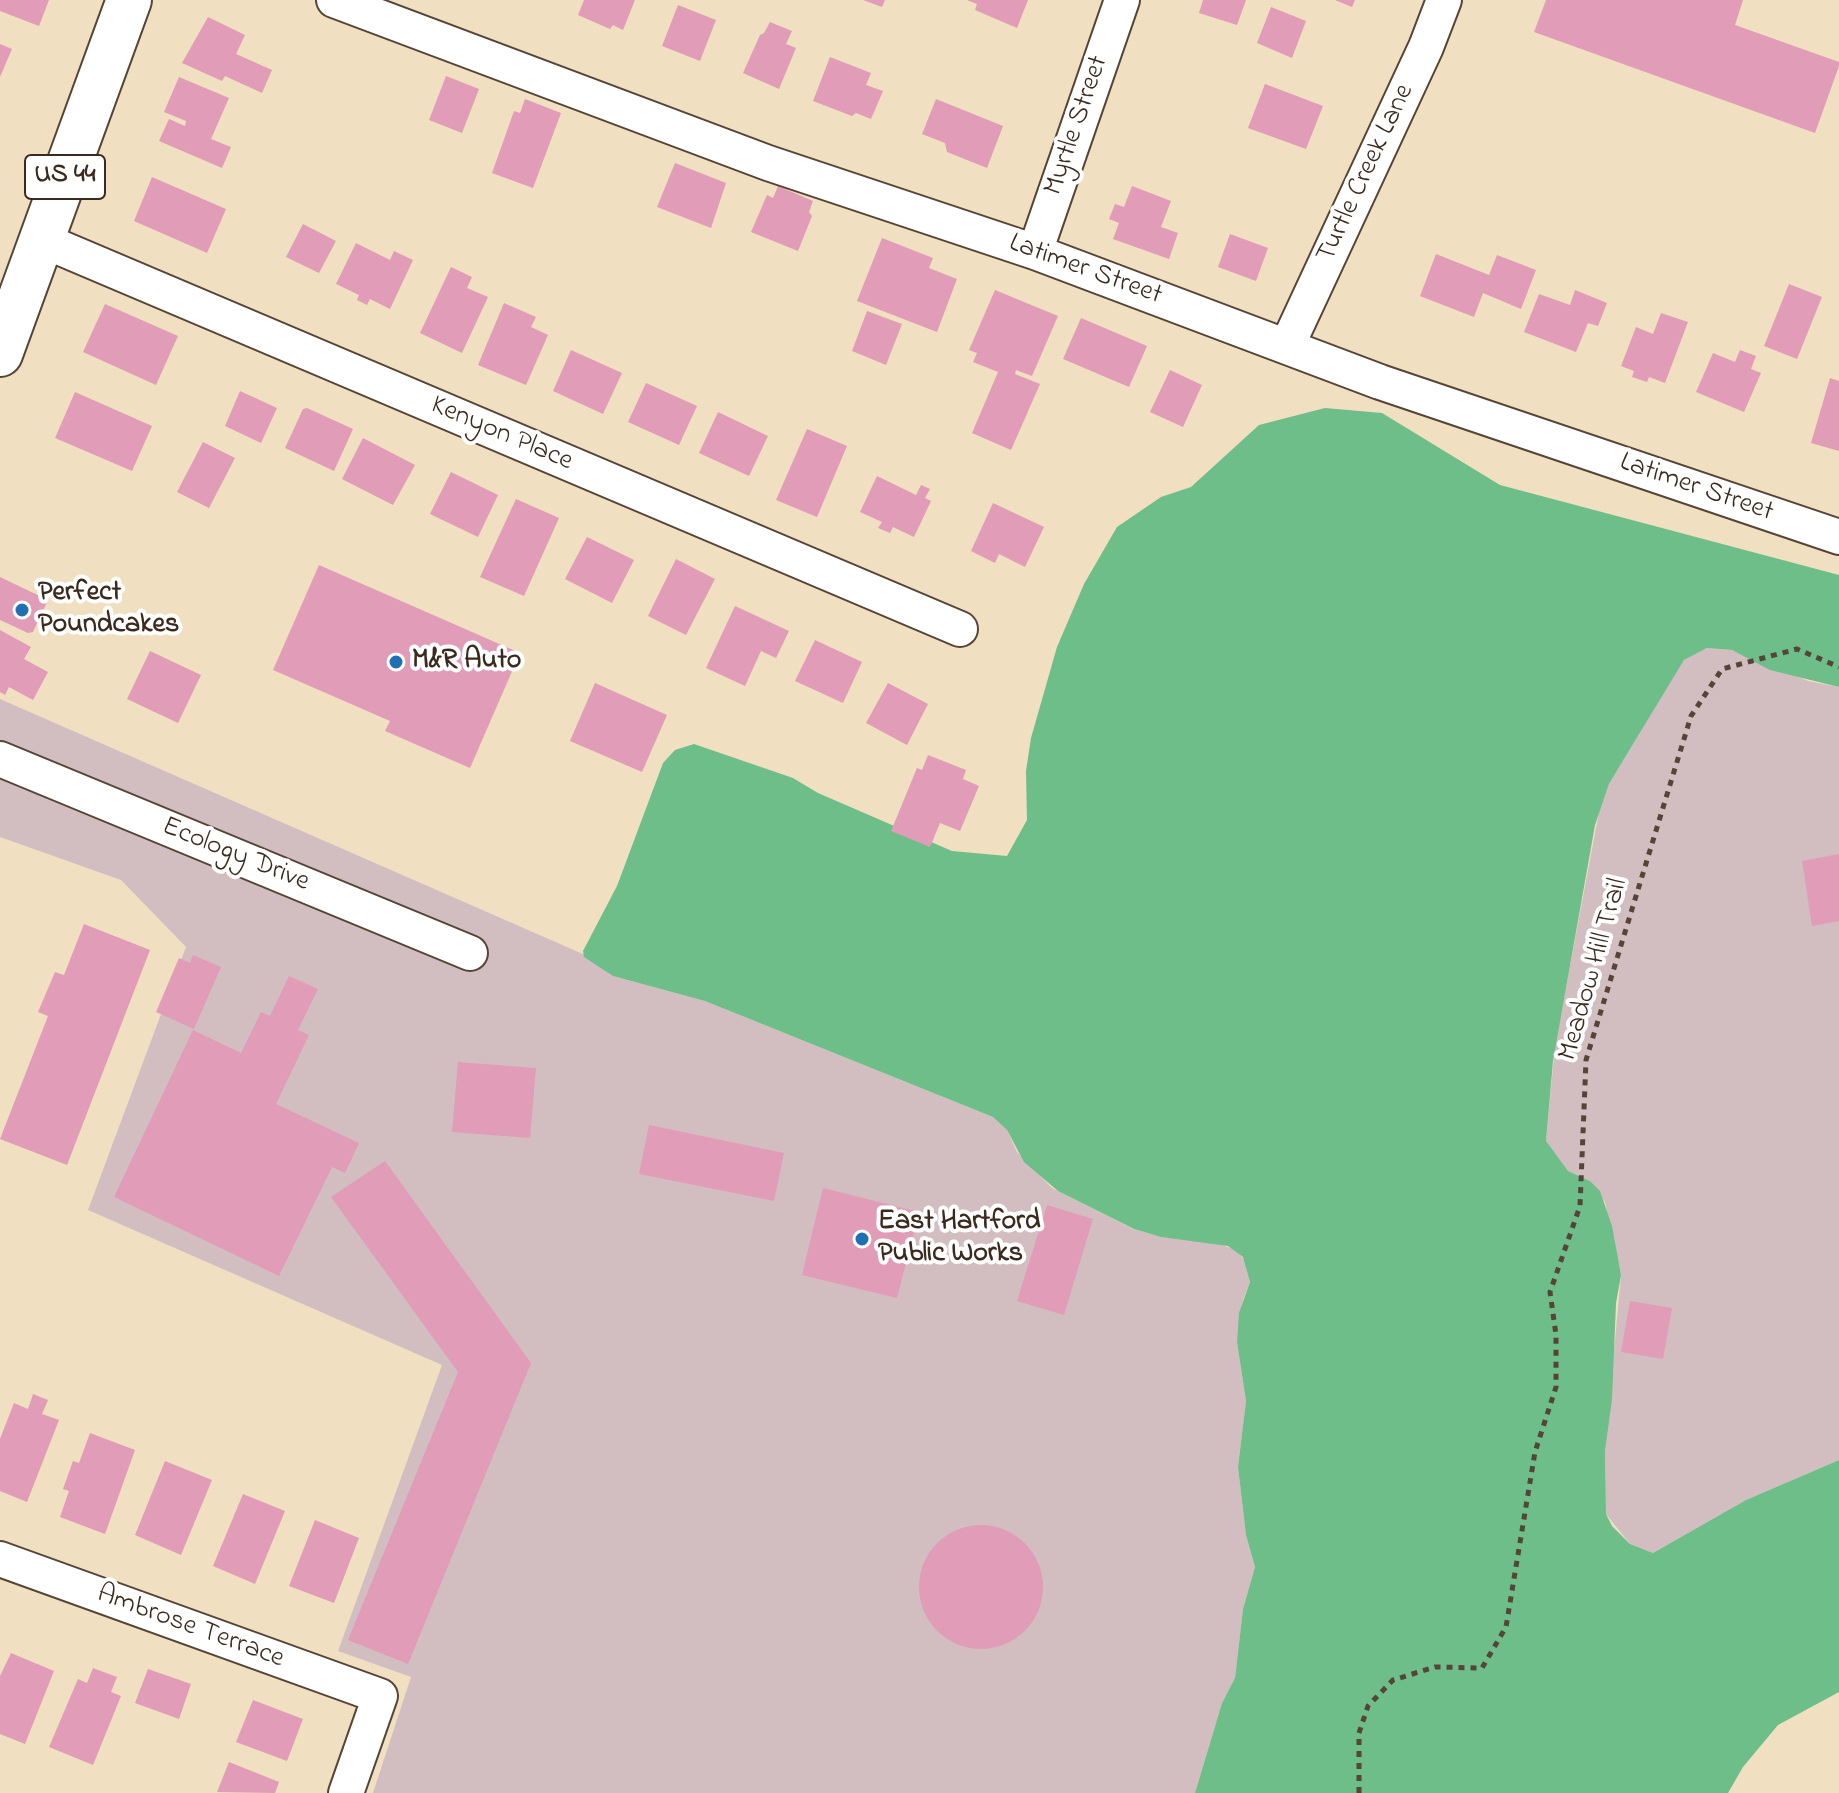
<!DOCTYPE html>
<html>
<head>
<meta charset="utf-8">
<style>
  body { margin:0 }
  canvas { display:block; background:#f0dfc0 }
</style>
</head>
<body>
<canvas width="1839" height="1793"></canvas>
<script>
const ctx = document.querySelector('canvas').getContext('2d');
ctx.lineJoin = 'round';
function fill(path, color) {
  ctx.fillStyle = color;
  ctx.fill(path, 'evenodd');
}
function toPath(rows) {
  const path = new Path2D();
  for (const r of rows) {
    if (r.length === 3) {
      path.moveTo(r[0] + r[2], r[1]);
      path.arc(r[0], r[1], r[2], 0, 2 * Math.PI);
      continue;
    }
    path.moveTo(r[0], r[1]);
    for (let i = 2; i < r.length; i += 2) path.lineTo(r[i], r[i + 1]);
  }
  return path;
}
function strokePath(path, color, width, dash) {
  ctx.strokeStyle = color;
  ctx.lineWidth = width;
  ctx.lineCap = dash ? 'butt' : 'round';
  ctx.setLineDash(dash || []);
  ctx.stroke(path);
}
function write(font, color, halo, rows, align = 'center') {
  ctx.font = font + ' "Indie Flower",sans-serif';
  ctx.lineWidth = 8;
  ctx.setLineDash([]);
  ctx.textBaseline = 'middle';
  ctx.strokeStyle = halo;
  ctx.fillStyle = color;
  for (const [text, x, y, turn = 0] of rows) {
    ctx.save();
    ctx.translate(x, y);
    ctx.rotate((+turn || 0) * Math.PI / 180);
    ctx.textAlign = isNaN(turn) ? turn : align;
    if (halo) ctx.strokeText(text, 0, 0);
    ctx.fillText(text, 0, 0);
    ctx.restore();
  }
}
fill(toPath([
  [1707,648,1732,650,1808,681,1839,687,1839,1460,1746,1500,1653,1553,1630,1544,1606,1514,1605,1451,1621,1275,1605,1202,1590,1181,1568,1171,1559,1162,1546,1141,1555,1046,1599,812,1609,784,1675,673,1684,660],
  [0,699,583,954,613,976,705,1001,993,1117,1007,1130,1017,1152,1052,1188,1133,1229,1161,1237,1213,1242,1234,1249,1247,1262,1250,1282,1243,1300,1237,1342,1246,1401,1238,1467,1246,1535,1255,1567,1243,1609,1235,1678,1222,1703,1195,1793,373,1793,411,1677,338,1651,442,1365,88,1210,186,947,121,880,0,837]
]), '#d2bec1');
fill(toPath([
  [1325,408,1382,413,1500,485,1839,575,1839,687,1770,670,1732,650,1707,648,1684,660,1630,749,1609,784,1595,825,1553,1061,1546,1141,1568,1171,1590,1181,1600,1191,1612,1226,1621,1275,1616,1303,1612,1399,1605,1451,1606,1514,1612,1526,1630,1544,1653,1553,1746,1500,1839,1460,1839,1692,1778,1725,1743,1767,1728,1793,1195,1793,1222,1703,1235,1678,1243,1609,1255,1567,1246,1535,1238,1467,1246,1401,1237,1342,1239,1313,1250,1282,1243,1257,1228,1246,1161,1237,1134,1229,1058,1191,1024,1162,1007,1130,993,1117,705,1001,613,976,584,957,583,951,617,886,663,763,675,750,694,744,793,778,818,793,952,851,1007,856,1027,820,1026,771,1031,738,1057,647,1084,584,1117,527,1161,497,1191,487,1259,425]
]), '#6dbe89');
fill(toPath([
  [0,0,49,0,39,26,0,11],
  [584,0,635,0,623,30,613,25,610,29,578,15],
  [863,0,885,0,882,7],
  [967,0,1028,0,1017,28,975,10,977,4],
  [1203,0,1246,0,1237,25,1199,13],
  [1335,0,1355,0,1352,7],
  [1546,0,1743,0,1735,25,1839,62,1839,66,1815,133,1534,32],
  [678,5,716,20,700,61,662,46],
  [1271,7,1306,21,1292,58,1257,43],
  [208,17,245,35,236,54,272,70,262,93,225,76,222,81,182,63],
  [770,22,792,31,786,44,796,48,779,89,743,73,760,35,764,33],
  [0,44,12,49,0,77],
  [830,57,871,73,866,85,883,91,871,119,856,113,852,116,813,101],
  [446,76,479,89,462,133,429,120],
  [179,77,229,98,211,139,231,147,222,168,159,141,169,119,185,126,186,121,164,112],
  [1265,84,1323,106,1306,149,1248,128],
  [525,99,561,113,533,188,492,173,514,111,520,113],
  [936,99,1003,126,987,168,947,152,945,143,922,134],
  [675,163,726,183,711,228,657,207],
  [152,177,226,209,207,253,134,221],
  [778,186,813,201,809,212,812,216,798,251,751,232,767,195,773,198],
  [1132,186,1171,201,1161,227,1178,233,1169,259,1113,239,1119,223,1109,219,1115,204,1124,207],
  [303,224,336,241,319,273,286,257],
  [1230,234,1268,248,1256,281,1218,267],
  [882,238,933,258,929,268,957,279,937,332,857,301],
  [356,243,390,260,394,251,413,260,390,309,370,299,367,305,357,300,359,295,336,284],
  [1436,254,1489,275,1497,255,1536,270,1521,309,1483,293,1474,317,1420,296],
  [451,267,472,277,467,288,488,297,462,353,420,333],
  [1789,284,1822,297,1797,359,1764,346],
  [995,290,1058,316,1032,376,1016,370,1015,374,1040,384,1011,450,972,433,998,372,973,362,977,353,969,350],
  [1575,290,1607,303,1598,326,1588,323,1576,352,1524,332,1539,294,1570,305],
  [504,303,536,317,531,327,548,335,526,385,478,365],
  [105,304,178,336,156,385,83,352],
  [867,311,902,324,886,365,852,351],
  [1661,313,1688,322,1665,383,1649,377,1647,382,1632,377,1634,371,1621,366,1636,327,1653,334],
  [1081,318,1147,346,1129,387,1063,359],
  [571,350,622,373,603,414,553,391],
  [1740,350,1756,356,1751,369,1761,373,1744,412,1696,392,1713,353,1735,362],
  [1170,370,1202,385,1183,427,1150,412],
  [1830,378,1839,381,1839,451,1811,443],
  [646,383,697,406,679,445,628,422],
  [240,391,277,408,261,443,225,426],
  [75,392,152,426,132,471,55,438],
  [307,408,353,429,334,471,285,448,303,409],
  [718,412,768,436,749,476,699,453],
  [807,429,847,446,817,517,776,500],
  [363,438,415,465,393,505,342,479],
  [203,442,235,458,209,508,177,492],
  [451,472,498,495,478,537,430,514],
  [877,476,916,495,921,485,930,489,925,498,931,501,914,537,893,527,890,533,878,528,882,522,860,512],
  [516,499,559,518,524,596,480,577],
  [993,503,1044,527,1025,567,999,554,995,563,971,551],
  [587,537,634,560,612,603,565,579],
  [676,559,715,579,686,635,648,616],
  [319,565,520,653,470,768,385,731,390,721,273,670],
  [0,577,48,600,33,632,28,633,0,620],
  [735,606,789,631,776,658,761,651,745,686,706,668],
  [0,630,31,647,24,659,48,672,33,700,9,687,5,695,0,692],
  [815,640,862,662,843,703,795,681],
  [150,651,201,675,178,723,127,699],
  [595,683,667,715,642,772,570,741],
  [888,683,928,704,907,745,866,723],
  [928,755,966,770,963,779,979,786,960,831,940,823,930,847,891,831,917,768,922,770],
  [1839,854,1839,921,1812,926,1802,861],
  [84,924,150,950,67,1165,0,1139,48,1016,38,1012,55,972,64,975],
  [193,955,221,967,194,1029,156,1012,179,958,190,963],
  [289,976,318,989,298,1030,309,1035,276,1104,359,1143,345,1173,332,1167,279,1276,114,1197,193,1030,241,1053,261,1012,270,1016],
  [458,1062,536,1068,530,1138,452,1132],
  [649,1125,784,1153,774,1201,639,1174],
  [385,1161,531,1363,408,1664,348,1640,458,1372,331,1197],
  [823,1188,919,1212,897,1298,802,1275],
  [1047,1205,1093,1219,1064,1315,1017,1301],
  [1630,1301,1672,1308,1663,1359,1621,1352],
  [33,1394,48,1400,42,1414,59,1420,27,1502,0,1491,0,1439,14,1403,28,1409],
  [90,1433,135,1450,105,1534,60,1517,69,1491,63,1489,73,1461,79,1463],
  [165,1461,212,1480,181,1555,135,1535],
  [243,1494,285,1511,255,1584,213,1566],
  [315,1520,359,1538,334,1603,289,1586],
  [981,1587,62],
  [11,1653,54,1671,25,1744,0,1734,0,1676],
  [93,1668,117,1677,111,1692,121,1696,93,1765,49,1747,78,1679,87,1683],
  [148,1669,191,1684,179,1719,135,1703],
  [253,1700,303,1719,287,1761,236,1742],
  [229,1762,279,1782,275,1793,217,1792]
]), '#e19cb7');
const minor = toPath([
  [334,0,768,163,1035,252,1380,382,1839,537],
  [42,240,960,629],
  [1035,252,1122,0],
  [1287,346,1426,47,1444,0],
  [0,759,470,953],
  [0,1559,380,1696,346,1793]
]);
const primary = toPath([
  [0,354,129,0]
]);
strokePath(minor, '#564536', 38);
strokePath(primary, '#564536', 48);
strokePath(toPath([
  [1359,1793,1359,1733,1368,1706,1393,1680,1435,1667,1482,1668,1506,1627,1535,1452,1556,1387,1556,1335,1550,1292,1580,1206,1586,1060,1691,716,1722,669,1797,649,1839,667]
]), '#564536', 5, [6, 6]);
strokePath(minor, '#fff', 34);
strokePath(primary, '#fff', 44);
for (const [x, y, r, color] of [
  [22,610,8,"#1f6fb2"],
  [396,662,8,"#1f6fb2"],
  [862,1239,8,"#1f6fb2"]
]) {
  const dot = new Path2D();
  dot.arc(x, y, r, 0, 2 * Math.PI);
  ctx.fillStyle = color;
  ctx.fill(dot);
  strokePath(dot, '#fff', 3);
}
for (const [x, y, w] of [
  [65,177,80]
]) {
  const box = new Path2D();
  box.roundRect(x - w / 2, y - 22, w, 44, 6);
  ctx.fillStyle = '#fff';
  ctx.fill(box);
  strokePath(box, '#3b2a1e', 2);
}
write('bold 26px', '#3b2a1e', null, [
  ["US 44",65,177]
]);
write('28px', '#3b2a1e', '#fff', [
  ["Myrtle Street",1078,126,-71],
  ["Turtle Creek Lane",1367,174,-65],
  ["Latimer Street",1085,271,20],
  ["Kenyon Place",501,435,23],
  ["Latimer Street",1696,489,19],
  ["Ecology Drive",235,856,22],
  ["Meadow Hill Trail",1595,970,-74],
  ["Ambrose Terrace",190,1628,20]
]);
write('bold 28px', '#3b2a1e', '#fff', [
  ["Perfect",38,594],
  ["Poundcakes",38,626],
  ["M&R Auto",412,662],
  ["East Hartford",878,1223],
  ["Public Works",878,1255]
], 'left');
</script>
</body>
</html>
